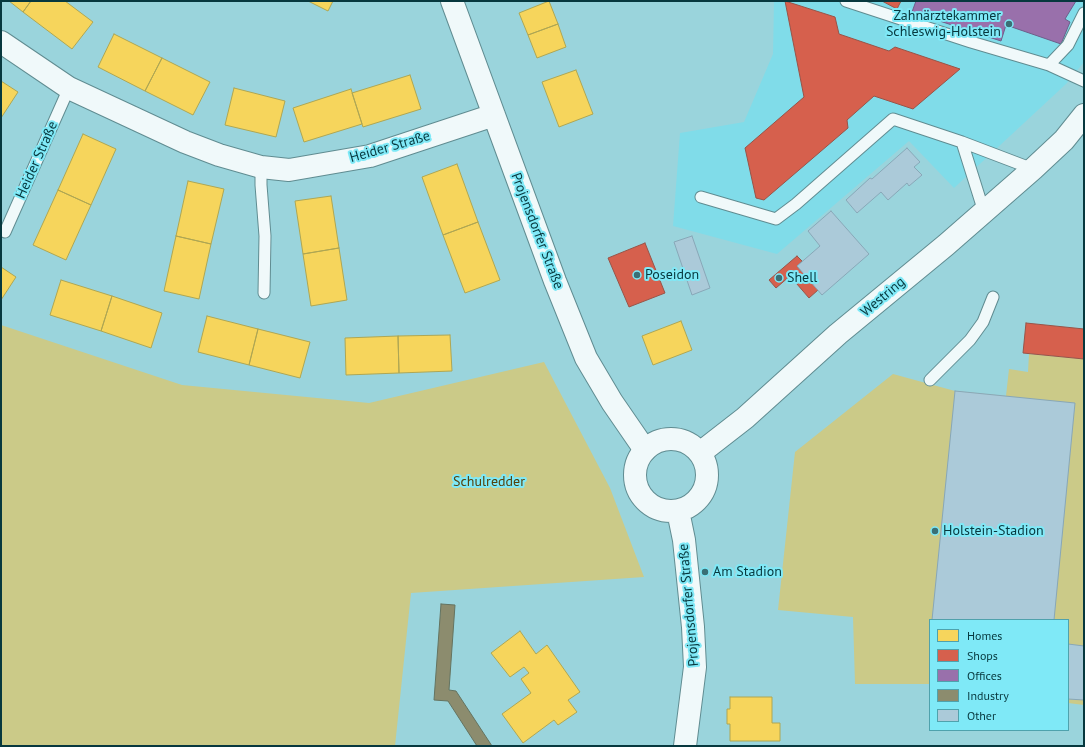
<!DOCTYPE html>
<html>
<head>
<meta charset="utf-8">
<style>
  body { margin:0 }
  #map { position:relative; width:1085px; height:747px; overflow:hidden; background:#9ad4dc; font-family:"PT Sans",sans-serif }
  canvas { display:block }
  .frame { position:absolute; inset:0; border:2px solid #07383e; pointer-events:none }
  .legend { position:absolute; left:929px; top:619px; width:140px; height:112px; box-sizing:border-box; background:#7fe9f7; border:1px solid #4fa2ad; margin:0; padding:5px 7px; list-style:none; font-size:12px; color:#07383e }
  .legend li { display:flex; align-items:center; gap:8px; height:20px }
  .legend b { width:20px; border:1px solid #4fa2ad }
</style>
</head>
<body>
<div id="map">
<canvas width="1085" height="747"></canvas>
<div class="frame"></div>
<ul class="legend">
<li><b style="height:11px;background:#f6d55c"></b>Homes</li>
<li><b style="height:11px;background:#d6604d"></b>Shops</li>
<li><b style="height:11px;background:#9970ab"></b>Offices</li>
<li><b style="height:11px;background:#8c8c6e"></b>Industry</li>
<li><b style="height:11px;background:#abcad9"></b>Other</li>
</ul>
</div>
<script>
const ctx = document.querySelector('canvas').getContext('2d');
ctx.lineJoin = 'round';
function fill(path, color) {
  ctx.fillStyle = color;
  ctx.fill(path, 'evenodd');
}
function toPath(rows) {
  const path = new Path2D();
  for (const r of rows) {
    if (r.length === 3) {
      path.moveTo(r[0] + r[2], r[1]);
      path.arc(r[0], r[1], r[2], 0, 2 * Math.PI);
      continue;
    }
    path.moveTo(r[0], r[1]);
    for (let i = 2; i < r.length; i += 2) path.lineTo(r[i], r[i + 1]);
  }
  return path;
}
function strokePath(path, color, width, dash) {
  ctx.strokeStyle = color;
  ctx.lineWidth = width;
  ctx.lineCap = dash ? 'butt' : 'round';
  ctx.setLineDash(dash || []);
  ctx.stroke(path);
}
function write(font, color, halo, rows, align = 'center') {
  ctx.font = font + ' "PT Sans",sans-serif';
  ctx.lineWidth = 4;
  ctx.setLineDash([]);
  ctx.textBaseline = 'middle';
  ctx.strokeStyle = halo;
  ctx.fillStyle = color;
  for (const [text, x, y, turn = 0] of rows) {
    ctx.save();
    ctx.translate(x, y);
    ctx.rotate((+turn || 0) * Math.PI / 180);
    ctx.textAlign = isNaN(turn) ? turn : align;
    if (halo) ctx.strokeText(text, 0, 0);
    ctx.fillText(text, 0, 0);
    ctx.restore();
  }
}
fill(toPath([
  [774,1,1084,1,1084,62,1066,84,954,188,909,141,777,254,673,226,680,133,744,122,773,54]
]), '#80dce9');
fill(toPath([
  [1,325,182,385,369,403,544,362,610,488,644,577,411,593,395,746,1,746],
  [1029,354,1084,359,1084,705,1068,703,1068,620,930,620,930,684,855,684,853,617,778,610,795,452,893,374,955,391,1006,396,1009,369,1028,372]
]), '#cbca88');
const homes = toPath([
  [9,1,31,1,23,12,9,1],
  [31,1,65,1,93,22,72,49,23,12,31,1],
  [308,1,333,1,328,11,308,1],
  [549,1,558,24,528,35,519,13,549,1],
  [558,24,566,47,537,58,528,35,558,24],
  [114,34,162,58,145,91,98,67,114,34],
  [162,58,210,82,193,115,145,91,162,58],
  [576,70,593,114,559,127,542,82,576,70],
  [410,75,421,109,363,127,352,93,410,75],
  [1,81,18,92,1,118,1,81],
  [234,88,285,101,276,137,225,125,234,88],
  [351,89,362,124,304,142,293,108,351,89],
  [83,134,116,149,91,205,58,190,83,134],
  [457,164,478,222,443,235,422,177,457,164],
  [188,181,224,189,211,244,176,236,188,181],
  [58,190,91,205,66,260,33,245,58,190],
  [331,196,339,248,303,254,295,201,331,196],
  [478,222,500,280,465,293,443,235,478,222],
  [176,236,211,244,199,299,164,291,176,236],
  [339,248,347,300,311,306,303,254,339,248],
  [1,267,16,277,1,300,1,267],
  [61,280,112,296,101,331,50,315,61,280],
  [112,296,162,313,151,348,101,331,112,296],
  [207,316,258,329,249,365,198,352,207,316],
  [681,321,692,350,653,365,642,336,681,321],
  [258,329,310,342,300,378,249,365,258,329],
  [450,335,452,371,399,373,398,336,450,335],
  [398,336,399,373,346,375,345,338,398,336],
  [520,631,536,654,547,645,580,692,568,700,577,712,558,725,554,720,523,743,502,714,531,693,521,679,529,673,524,667,510,677,491,653,520,631],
  [730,697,772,697,772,723,780,723,780,741,730,741,730,724,727,724,727,709,730,709,730,697]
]);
fill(homes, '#f6d55c');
strokePath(homes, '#aea653', 1);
const shops = toPath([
  [785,1,835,17,839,34,889,51,895,47,960,69,913,109,874,96,847,120,848,128,764,200,756,198,745,148,804,97,785,1],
  [882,1,901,1,897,9,882,1],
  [645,243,665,293,629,307,608,258,645,243],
  [797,256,802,261,797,266,818,290,809,298,790,276,776,288,769,280,797,256],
  [1026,323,1084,329,1084,359,1023,353,1026,323]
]);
fill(shops, '#d6604d');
strokePath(shops, '#985448', 1);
const offices = toPath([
  [916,1,1076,1,1065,19,1070,22,1061,44,1006,25,1001,41,912,12,916,1]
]);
fill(offices, '#9970ab');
strokePath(offices, '#6d5f8a', 1);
const industry = toPath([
  [441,604,455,605,449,690,456,691,492,746,477,746,448,701,434,700,441,604]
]);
fill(industry, '#8c8c6e');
strokePath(industry, '#647360', 1);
const building = toPath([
  [907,148,920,162,914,167,922,175,909,186,907,183,888,200,881,192,857,213,846,200,870,178,872,179,907,148],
  [831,211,869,254,822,295,797,266,820,246,808,231,831,211],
  [692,236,710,288,692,295,674,242,692,236],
  [955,391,1075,403,1054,620,932,620,955,391],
  [1068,644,1084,646,1084,700,1068,699,1068,644]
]);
fill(building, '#abcad9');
strokePath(building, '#88a7b7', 1);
const service = toPath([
  [846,1,971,42,1049,65,1084,81],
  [1049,65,1068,45,1084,13],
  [962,142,984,212],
  [261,167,261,185,265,236,264,293],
  [701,197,776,219,796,204,893,119,962,142,1033,169],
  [5,232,69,88],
  [930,380,970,340,983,322,993,297]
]);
const minor = toPath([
  [452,1,555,281,586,358,612,402,645,450],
  [1,42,69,88,185,142,219,155,261,167,289,170,370,156,494,115]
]);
const tertiary = toPath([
  [671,475,36],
  [700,453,745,418,838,334,946,245,1033,169,1064,140,1084,115],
  [678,511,684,540,693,627,695,667,685,746]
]);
strokePath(service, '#608c91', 13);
strokePath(minor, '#608c91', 24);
strokePath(tertiary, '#608c91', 24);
strokePath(service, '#f0f9fa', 11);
strokePath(minor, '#f0f9fa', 22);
strokePath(tertiary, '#f0f9fa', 22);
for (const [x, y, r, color] of [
  [1009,24,4,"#3a6f75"],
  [637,275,4,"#3a6f75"],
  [779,278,4,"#3a6f75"],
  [935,531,4,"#3a6f75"],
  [705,572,4,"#3a6f75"]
]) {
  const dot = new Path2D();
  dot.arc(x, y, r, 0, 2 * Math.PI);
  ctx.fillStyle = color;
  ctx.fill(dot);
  strokePath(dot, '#7fe9f7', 1.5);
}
write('14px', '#07383e', '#7fe9f7', [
  ["Zahnärztekammer",1001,16,"right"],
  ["Schleswig-Holstein",1001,32,"right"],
  ["Poseidon",645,275],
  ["Shell",787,278],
  ["Holstein-Stadion",943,531],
  ["Am Stadion",713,572]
], 'left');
write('14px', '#07383e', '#7fe9f7', [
  ["Heider Straße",390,147,-16],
  ["Heider Straße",37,160,-66],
  ["Projensdorfer Straße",537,231,69],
  ["Westring",883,297,-40],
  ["Projensdorfer Straße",689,605,-95]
]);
write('14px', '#55410b', '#7fe9f7', [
  ["Schulredder",489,482]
]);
</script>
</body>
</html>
